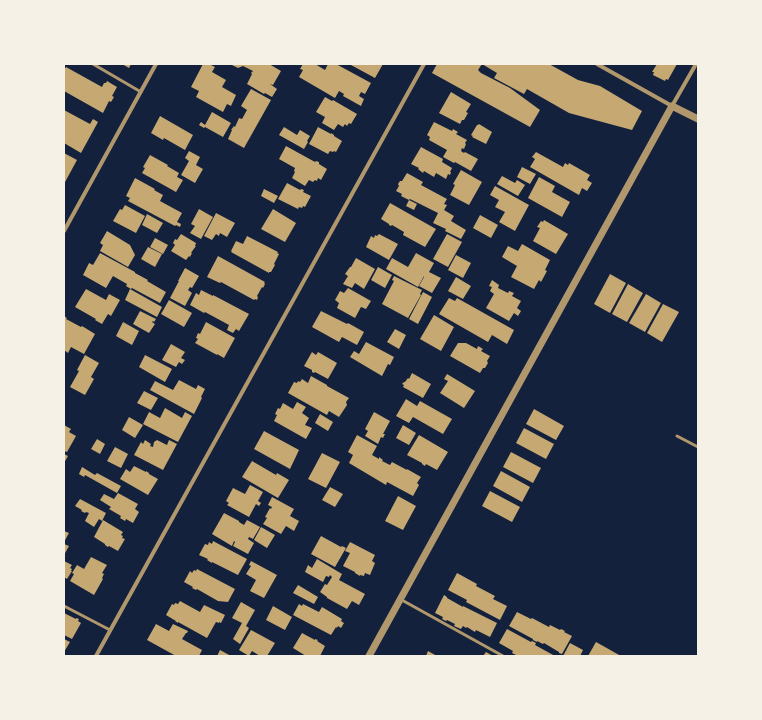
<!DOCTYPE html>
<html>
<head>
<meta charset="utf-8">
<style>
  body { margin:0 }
  #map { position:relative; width:762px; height:720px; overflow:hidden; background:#14213d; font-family:"IBM Plex Sans",sans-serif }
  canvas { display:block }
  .frame { position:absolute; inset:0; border:65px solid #f6f1e7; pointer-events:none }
</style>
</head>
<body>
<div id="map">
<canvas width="762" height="720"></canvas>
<div class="frame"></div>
</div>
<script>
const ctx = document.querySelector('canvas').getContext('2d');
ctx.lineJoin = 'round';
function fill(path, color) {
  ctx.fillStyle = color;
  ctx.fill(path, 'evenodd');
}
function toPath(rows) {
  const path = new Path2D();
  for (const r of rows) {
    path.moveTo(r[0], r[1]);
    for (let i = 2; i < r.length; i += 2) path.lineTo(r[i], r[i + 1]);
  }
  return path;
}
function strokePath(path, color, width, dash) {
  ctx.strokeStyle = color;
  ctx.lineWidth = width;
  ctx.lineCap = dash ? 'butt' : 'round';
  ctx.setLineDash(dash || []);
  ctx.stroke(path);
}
fill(toPath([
  [122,64,131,64,129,68],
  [203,64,209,64,215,67,212,72,226,80,222,87,236,95,231,106,227,104,223,112,196,97,199,91,191,87],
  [230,64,269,64,281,71,273,85,270,84,277,89,272,97,265,93,264,94,247,84,252,74,251,73,253,71,243,66,238,68],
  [303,64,315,64,325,70,328,64,336,64,371,83,365,94,361,92,359,96,364,99,361,106,343,96,344,94,339,91,335,98,299,77,303,70,300,69],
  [352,64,383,64,375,78,351,65],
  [437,64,549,64,578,80,600,86,642,111,632,130,569,113,527,89,524,94,494,78,497,73,482,64,478,70,481,73,510,88,540,110,530,127,432,73],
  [657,64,677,64,668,80,666,79,665,81,653,75,654,72,652,72],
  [66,67,102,87,104,83,106,83,107,81,117,87,112,96,114,97,111,102,109,101,103,113,64,91,64,70],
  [251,89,271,100,244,148,228,139,232,130,231,130,234,126,235,127,239,118,242,119,247,110,241,106],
  [451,92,471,104,466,112,468,113,464,120,462,120,460,124,439,113],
  [325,97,332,101,333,100,357,114,351,124,349,123,347,126,345,124,343,127,338,124,334,130,322,123,325,117,316,112],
  [64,110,90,124,93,119,98,122,81,153,64,143],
  [212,112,231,123,223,137,205,127,204,128,199,125,201,122,205,125],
  [160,116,193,135,185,150,164,138,163,140,151,133],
  [434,122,452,131,453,129,458,132,456,134,467,140,465,143,466,144,464,149,462,148,461,151,464,153,465,152,478,159,471,171,455,162,454,163,443,157,447,150,429,140,430,137,427,135],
  [479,124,492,132,486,144,472,137,473,136,471,135,477,125,478,125],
  [284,127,297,135,300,130,310,136,307,141,308,142,304,149,279,135],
  [318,127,331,134,331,133,334,135,334,136,342,141,336,152,334,151,333,152,330,151,328,154,309,144],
  [286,146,315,162,316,161,319,162,319,164,327,169,321,180,318,178,317,181,315,180,313,182,309,180,305,186,292,178,295,172,294,171,295,168,279,159],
  [421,147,443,159,442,162,452,168,450,172,451,172,450,175,448,174,446,179,436,173,434,177,424,171,423,173,418,169,419,168,411,164],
  [189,151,200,157,196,165,203,169,195,183,181,175,189,161,185,158],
  [536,152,563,167,565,163,568,165,569,163,590,175,587,180,592,183,587,191,582,188,579,195,530,167,535,159,532,157],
  [64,153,77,160,64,184],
  [150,155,168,165,167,166,179,173,177,177,183,180,176,192,142,173,145,168,143,167],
  [522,167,536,174,530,184,517,177],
  [461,170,482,182,469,205,450,195,455,185,453,184],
  [407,173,423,182,421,185,447,199,444,204,447,205,444,210,454,216,451,221,466,230,461,239,445,231,446,229,433,223,438,213,410,199,409,200,417,204,414,210,406,206,409,200,401,196,402,194,396,191,399,186,398,184,400,181,402,181],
  [502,176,515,183,517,180,525,185,518,196,497,184],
  [539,177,555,186,552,192,570,202,562,217,528,198],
  [135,178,155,189,154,190,163,195,160,201,182,213,177,222,181,224,180,227,176,225,175,226,128,201,130,198,126,196],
  [287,183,300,190,301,189,304,190,303,192,311,196,305,207,303,206,302,208,299,207,298,209,278,199],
  [495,186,529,205,515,231,499,222,505,212,495,207,499,200,490,195],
  [264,189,278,196,274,203,261,196],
  [390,203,436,229,425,247,403,235,404,232,392,225,391,226,389,225,389,224,381,219],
  [125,205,145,216,136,233,113,221,120,209,122,210],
  [199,209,213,217,201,239,190,233,195,226,191,224],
  [273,209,296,223,285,242,261,229],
  [216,213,235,223,227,237,220,233,219,236,216,234,212,240,204,236],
  [147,214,163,223,157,233,142,225],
  [480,215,498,225,491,238,473,228],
  [544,220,568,234,556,254,533,241,540,228,537,227,541,221,543,222],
  [107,231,130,245,135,255,128,267,100,251,103,245,100,243],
  [181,234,196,243,195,246,196,246,193,250,191,253,192,253,190,257,189,256,186,260,171,251,175,245,173,243,175,239,177,240],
  [379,234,398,244,389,260,366,247,371,236,374,238,375,235,377,236],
  [447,234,462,242,448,267,433,259],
  [247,236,278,252,277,253,279,254,274,264,275,265,271,272,269,272,269,273,231,252,232,251,231,251,236,241,243,244],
  [155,238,168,245,163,254,150,247],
  [522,244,550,260,545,270,547,271,541,282,539,280,534,289,511,277,517,266,502,257,508,246,518,251],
  [148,247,162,254,155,267,141,259],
  [100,253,135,272,135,273,148,280,147,281,166,292,160,303,132,288,131,289,126,286,127,284,113,276,106,288,83,275,89,263,93,265],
  [416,253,434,263,429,272,441,278,432,293,419,286,424,277,424,276,418,287,386,269,392,258,408,267],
  [456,255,471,263,463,278,448,270],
  [218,256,265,282,264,283,265,284,263,288,262,287,257,296,258,297,257,300,255,299,254,300,221,282,220,283,207,277],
  [356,258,375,269,364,289,355,283,352,288,343,284,348,276,345,274,350,267,351,267],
  [378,267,392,275,385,288,371,280],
  [185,268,199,276,192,288,190,287,188,290,192,293,185,306,170,298,179,281,178,281],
  [610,274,626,283,610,313,594,304],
  [394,276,422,290,420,294,421,295,408,318,382,304,394,281,392,280],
  [456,277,471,286,463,299,448,291],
  [492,280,499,285,498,288,508,293,509,291,514,293,512,296,521,301,517,308,521,311,518,316,514,313,509,321,486,308,494,294,490,291,492,287,489,286],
  [628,284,643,293,627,322,612,314],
  [348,288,371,301,366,309,361,307,355,318,337,308,339,303,335,300,340,291,344,293],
  [86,289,106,300,109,294,120,300,111,316,108,314,102,324,95,320,96,319,75,307],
  [130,289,162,307,157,317,125,300],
  [201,290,213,296,213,295,249,314,239,331,236,329,233,333,227,330,229,325,205,312,204,313,190,305,196,293,199,295],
  [423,292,432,297,418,324,409,319],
  [646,294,661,303,645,332,629,323],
  [449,298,455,301,457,298,514,330,507,344,492,335,488,342,439,314],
  [169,300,192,313,184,327,161,314],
  [663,304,679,312,662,342,647,333],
  [140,311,156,319,154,322,153,321,152,322,155,324,149,333,133,324],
  [321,311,347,324,348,323,364,332,357,345,342,337,339,342,312,327],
  [434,315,454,327,441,351,420,339],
  [64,316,67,318,66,319,81,327,82,326,95,334,84,354,71,347,68,353,64,350],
  [123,322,139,331,132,345,116,336],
  [206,322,235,338,224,358,217,354,217,355,195,343,198,339,196,338,198,333,200,334],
  [395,329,406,335,399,349,387,342],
  [366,342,394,357,390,365,388,364,382,376,350,357,354,351,359,354],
  [458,343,466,343,477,349,478,346,483,349,481,351,490,356,487,361,488,363,485,368,483,368,480,373,450,356],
  [171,344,185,352,181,358,185,360,182,364,179,362,176,367,162,360],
  [312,352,316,355,318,352,337,363,328,379,315,372,314,373,312,372,312,370,304,366],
  [85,355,99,363,91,377,94,379,85,395,70,387,79,371,77,370],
  [145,355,172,369,165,382,139,367],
  [412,373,431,384,423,398,403,387,404,385,402,384,404,382,405,382,408,378,409,379],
  [447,374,475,391,464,408,440,393,448,381,444,379],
  [311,376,327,385,327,386,349,398,346,402,347,405,339,417,329,411,327,415,288,393,294,382,297,383,298,381,300,382,302,379,308,383],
  [179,380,196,389,198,385,205,389,201,397,202,398,194,414,150,390,155,381,173,390],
  [144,391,158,398,151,410,137,403],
  [406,399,417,406,420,401,452,419,443,434,413,417,409,423,396,416],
  [297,402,306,407,302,413,309,418,305,425,312,428,306,439,274,421,277,415,275,414,278,408,280,409,283,403,293,409],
  [165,408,182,418,185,412,192,416,178,442,143,424,149,412,160,418],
  [534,409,564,426,556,440,526,424],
  [374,412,390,421,383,434,385,434,383,438,381,437,378,444,365,436,368,431,365,429],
  [320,414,333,422,328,431,315,423],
  [129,417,143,425,135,438,122,430],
  [64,425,71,429,69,432,76,436,67,452,64,451],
  [403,425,416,433,409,445,396,438],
  [524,428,554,444,546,459,516,443],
  [264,431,299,450,290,469,254,449],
  [357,435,377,446,372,455,379,459,379,457,383,460,382,461,390,465,392,462,407,470,407,469,421,477,417,483,419,485,413,496,387,482,386,485,349,463,353,455,348,452],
  [419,435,448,452,437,470,426,464,425,466,422,464,422,463,407,455],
  [97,439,105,444,100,454,91,449],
  [145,440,151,444,150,446,153,447,154,442,157,440,167,445,169,440,177,444,163,470,134,455,141,442,143,444],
  [115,447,128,454,121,468,107,461],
  [511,452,541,468,533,483,503,467],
  [322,453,340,462,326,488,308,479],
  [64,454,68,456,64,463],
  [252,461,276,475,277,473,289,480,278,498,242,477],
  [134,466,146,472,146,471,149,473,149,474,158,479,148,495,120,479,126,469,130,472],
  [82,467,95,475,97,473,121,486,117,493,85,475,84,477,79,474],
  [501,471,530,487,522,502,493,486],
  [250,485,263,492,258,501,261,503,259,506,256,504,249,517,227,505,229,503,226,501,233,488,245,494],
  [330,487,343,494,335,507,322,500],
  [490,491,520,507,512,522,482,506],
  [118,493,138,504,135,509,139,512,133,523,126,519,125,521,120,518,121,516,109,509,111,507,100,500,104,494,114,499],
  [398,496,416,506,403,530,385,521],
  [272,497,294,509,290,516,299,521,294,531,286,526,281,534,263,524,267,518,265,517,270,508,271,509,272,507,268,505],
  [80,499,106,513,102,521,99,519,94,527,85,521,89,513,86,512,85,513,81,511,82,510,75,506],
  [224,513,239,521,239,522,244,525,247,520,260,527,253,539,249,537,248,539,254,543,248,554,233,546,235,542,234,541,232,546,212,534],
  [103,520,123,532,121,535,123,536,122,538,125,539,118,551,109,546,108,547,105,545,105,544,94,537],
  [261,527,275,535,267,548,254,540],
  [64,531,69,533,64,542],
  [321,536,341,547,342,546,346,548,335,567,311,554],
  [213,541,247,559,238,575,212,562,212,563,207,560,208,559,199,555,205,544,208,545,209,542,212,544],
  [350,542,375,555,372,561,375,563,370,575,365,573,364,576,360,575,360,576,355,573,355,572,343,566,350,553,345,551],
  [64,544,69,546,64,555],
  [91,557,107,565,102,573,104,574,102,578,103,579,94,595,70,581,74,574,72,573,77,565,84,569],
  [317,559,342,574,339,580,365,594,359,605,352,601,347,609,327,598,327,597,320,592,325,584,327,585,332,577,330,575,329,577,326,576,323,582,305,572,308,565,312,568],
  [64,561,72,565,70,568,72,569,71,571,72,571,67,579,64,577],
  [251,561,277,575,264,598,250,591,256,580,246,574,251,566,249,565],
  [197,569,235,589,228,602,218,601,197,589,196,590,192,588,193,587,184,582,190,571,192,573,194,570,196,571],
  [457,573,477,584,476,586,495,596,493,599,507,606,500,620,466,602,467,600,448,590],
  [298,585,318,597,314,604,293,593],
  [444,595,447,597,447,598,463,607,463,606,497,623,490,637,476,630,475,632,467,627,466,628,463,626,461,629,454,626,455,624,447,620,446,621,442,619,443,617,435,613],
  [180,601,200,612,204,605,225,615,221,623,219,622,219,623,216,622,207,638,178,622,178,623,175,621,176,621,166,615,172,604,174,605,175,603,178,604],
  [241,602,255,610,246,626,249,628,240,644,233,639,242,623,232,618],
  [299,604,302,606,303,604,319,612,322,607,342,619,341,621,344,623,341,628,338,626,337,628,336,627,331,635,293,615],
  [273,606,292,617,285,630,266,620],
  [517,612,531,619,532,618,549,627,550,625,560,630,561,629,565,631,564,632,572,636,562,654,559,653,559,652,544,643,543,644,537,641,537,642,533,640,533,639,509,626],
  [64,613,76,619,76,618,79,619,78,621,81,623,72,639,64,635],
  [156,624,169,631,173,624,188,631,187,633,186,633,182,639,202,650,199,656,176,656,147,640],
  [507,629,531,642,532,641,536,643,535,645,555,656,518,656,512,653,513,651,499,643],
  [251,630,275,643,267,656,260,656,252,651,249,656,239,650],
  [302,633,315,640,315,639,318,640,317,641,325,646,320,656,306,656,293,648],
  [64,639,70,642,64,652],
  [596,642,621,656,588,656],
  [570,643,583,650,580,656,563,656],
  [220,650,231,656,217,656],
  [428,651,437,656,426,656],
  [486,652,493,656,483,656]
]), '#c6a872');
strokePath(toPath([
  [93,64,141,92],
  [677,436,698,447],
  [400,599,503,656],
  [64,606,110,630]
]), '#b1986c', 3);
strokePath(toPath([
  [597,64,672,106,696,64],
  [64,231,156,64],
  [96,656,424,64]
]), '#b1986c', 4);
strokePath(toPath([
  [369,656,672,106,698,119]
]), '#b1986c', 7);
</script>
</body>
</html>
